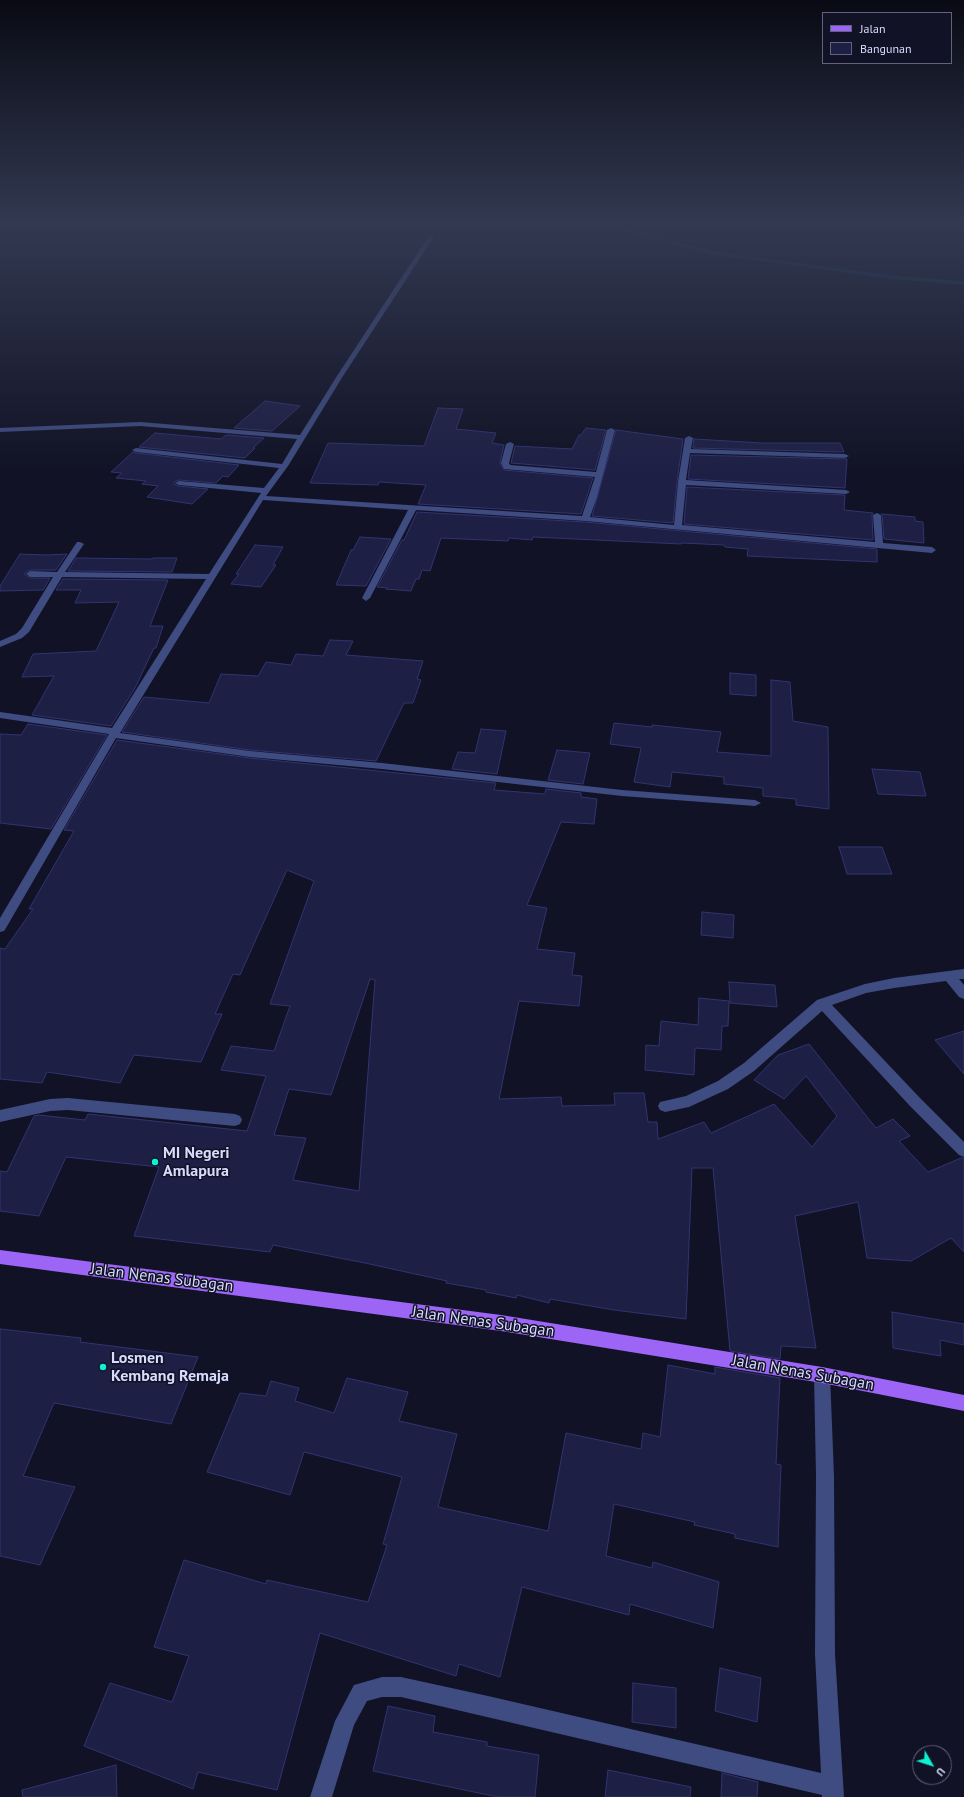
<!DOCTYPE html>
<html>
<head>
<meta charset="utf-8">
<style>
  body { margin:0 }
  #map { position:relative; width:964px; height:1797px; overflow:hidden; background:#111225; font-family:"PT Sans",sans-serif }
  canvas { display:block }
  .legend { position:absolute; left:822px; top:12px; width:130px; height:52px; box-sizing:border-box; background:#111225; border:1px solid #60637b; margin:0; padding:5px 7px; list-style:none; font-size:12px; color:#d7dcfd }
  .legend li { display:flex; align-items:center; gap:8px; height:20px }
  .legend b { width:20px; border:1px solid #60637b }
  .north { position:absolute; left:912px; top:1745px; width:40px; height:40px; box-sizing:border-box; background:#111225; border:1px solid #60637b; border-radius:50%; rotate:129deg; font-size:11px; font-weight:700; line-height:16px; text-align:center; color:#d7dcfd }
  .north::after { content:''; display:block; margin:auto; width:14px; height:18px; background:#0ff1d2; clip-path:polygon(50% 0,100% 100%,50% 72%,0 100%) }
</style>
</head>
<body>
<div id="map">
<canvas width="964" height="1797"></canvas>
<ul class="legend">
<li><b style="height:5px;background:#9d65f6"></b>Jalan</li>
<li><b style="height:11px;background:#1e1f45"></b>Bangunan</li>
</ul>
<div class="north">U</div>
</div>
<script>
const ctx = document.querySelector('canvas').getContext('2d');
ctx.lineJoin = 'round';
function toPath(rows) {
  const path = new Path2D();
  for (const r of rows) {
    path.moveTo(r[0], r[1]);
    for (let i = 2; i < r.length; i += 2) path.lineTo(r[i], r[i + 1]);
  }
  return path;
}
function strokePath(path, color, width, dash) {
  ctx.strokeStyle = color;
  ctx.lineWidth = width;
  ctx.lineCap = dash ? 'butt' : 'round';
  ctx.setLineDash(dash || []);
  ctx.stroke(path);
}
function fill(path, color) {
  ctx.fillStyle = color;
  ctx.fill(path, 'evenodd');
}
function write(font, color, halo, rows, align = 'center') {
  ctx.font = font + ' "PT Sans",sans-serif';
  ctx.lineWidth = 3;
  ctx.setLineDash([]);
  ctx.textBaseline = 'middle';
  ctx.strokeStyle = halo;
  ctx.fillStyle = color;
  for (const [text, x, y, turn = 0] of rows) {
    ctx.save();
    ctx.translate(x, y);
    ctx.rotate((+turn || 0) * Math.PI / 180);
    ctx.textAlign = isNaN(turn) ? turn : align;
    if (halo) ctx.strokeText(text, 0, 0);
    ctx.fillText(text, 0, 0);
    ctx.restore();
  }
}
strokePath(toPath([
  [448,226,466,229,602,226,632,231,713,253,891,277,964,283]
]), '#0d2d42', 3.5);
const building = toPath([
  [265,401,300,406,272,431,234,428,265,401],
  [438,408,463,409,456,429,496,433,492,443,504,445,500,463,504,470,593,478,581,514,418,504,426,485,379,482,378,485,310,483,328,443,424,446,438,408],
  [586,428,606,430,595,470,511,463,515,446,572,449,579,435,581,435,586,428],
  [616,430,683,439,677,482,673,523,592,516,616,430],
  [155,433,221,439,226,435,264,438,253,448,255,448,245,458,139,447,155,433],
  [694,439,762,443,840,443,844,452,693,448,694,439],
  [133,452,136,453,239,465,228,477,223,476,216,483,179,480,174,482,174,484,179,486,208,489,192,504,147,497,158,486,142,484,146,481,116,478,122,473,111,472,133,452],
  [691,455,847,459,845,488,688,479,691,455],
  [687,487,845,495,844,510,873,513,872,515,873,540,684,524,687,487],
  [417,512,585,522,877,549,877,562,747,556,748,549,725,547,724,545,682,543,681,544,533,537,532,540,509,538,508,541,441,538,430,571,422,570,419,579,416,579,411,591,386,589,387,588,377,587,402,540,404,540,417,512],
  [882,514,915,517,915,521,923,522,924,543,884,539,882,514],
  [360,537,391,539,366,586,336,585,351,550,353,550,360,537],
  [255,545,283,547,273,565,276,565,261,587,231,584,239,574,236,574,255,545],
  [20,554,46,555,67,554,56,570,30,570,25,573,25,575,30,578,50,578,43,590,0,591,0,586,20,554],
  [76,558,152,559,153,558,177,558,172,572,68,571,76,558],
  [63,579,168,580,150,626,163,626,156,648,154,648,135,688,111,726,32,715,54,676,22,677,33,654,96,651,119,602,75,603,81,590,56,590,63,579],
  [330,640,353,641,346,655,423,661,417,679,421,680,413,703,404,703,376,761,250,750,122,732,144,697,209,703,221,674,258,676,266,662,291,665,296,654,323,656,330,640],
  [730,673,756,675,756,696,730,694,730,673],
  [771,680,790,682,793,721,828,727,829,809,796,805,796,799,763,796,763,788,724,784,724,777,672,772,670,787,634,782,641,748,610,744,614,723,652,727,652,725,721,732,717,752,771,756,771,680],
  [28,724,107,735,51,829,0,823,0,734,21,735,28,724],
  [481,729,506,731,497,774,452,769,458,752,475,753,481,729],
  [117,740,250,758,496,783,494,790,545,794,546,789,581,793,581,797,597,799,594,824,561,822,527,905,547,908,537,949,575,953,572,975,582,976,579,1006,519,1001,499,1099,561,1097,562,1106,615,1105,614,1093,644,1093,648,1122,657,1122,658,1139,704,1122,711,1133,774,1104,812,1147,837,1116,806,1076,784,1099,754,1080,778,1055,809,1044,876,1128,893,1119,910,1136,899,1141,928,1172,961,1158,964,1158,964,1252,951,1238,911,1261,867,1258,858,1202,795,1216,816,1348,781,1346,780,1359,730,1351,713,1168,692,1168,686,1319,614,1310,550,1299,549,1303,517,1295,516,1298,486,1292,486,1290,446,1283,447,1281,365,1263,273,1245,270,1252,134,1236,159,1167,66,1157,39,1216,0,1211,0,1171,7,1172,34,1116,39,1115,85,1120,88,1114,247,1131,266,1076,221,1070,231,1046,274,1051,290,1006,270,1004,314,881,287,870,240,975,233,974,215,1014,222,1014,201,1062,134,1055,120,1083,47,1072,42,1083,0,1079,0,948,5,949,33,909,29,909,74,831,64,830,117,740],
  [370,979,375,980,359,1191,293,1180,306,1138,274,1135,289,1089,331,1095,370,979],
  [557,750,590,753,583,784,548,780,557,750],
  [872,769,920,772,926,796,878,794,872,769],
  [839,847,882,847,892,874,847,874,839,847],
  [702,912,734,915,733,938,701,935,702,912],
  [729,982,775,985,777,1007,730,1003,729,982],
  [699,998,729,1001,728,1026,722,1026,721,1050,695,1048,694,1075,645,1070,646,1045,659,1046,661,1021,698,1025,699,998],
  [964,1031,964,1074,935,1040,964,1031],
  [892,1312,964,1324,964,1345,940,1340,941,1356,893,1348,892,1312],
  [0,1329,81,1338,80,1342,198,1357,171,1424,54,1403,23,1476,75,1487,40,1565,0,1556,0,1329],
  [668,1365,715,1374,715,1367,780,1378,776,1464,781,1465,778,1547,735,1538,735,1534,694,1525,695,1522,614,1504,606,1556,652,1568,653,1562,719,1582,713,1628,630,1604,629,1615,522,1587,500,1677,459,1664,456,1676,320,1633,277,1790,198,1772,193,1789,84,1746,110,1683,172,1702,189,1656,154,1647,184,1560,266,1584,267,1580,368,1602,387,1545,383,1544,402,1477,304,1452,290,1495,207,1472,240,1393,266,1396,271,1381,299,1388,295,1401,334,1413,347,1378,408,1392,399,1421,457,1434,438,1507,548,1531,566,1433,641,1449,643,1433,660,1437,668,1365],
  [720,1668,761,1678,757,1722,715,1711,720,1668],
  [633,1683,676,1688,676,1728,632,1722,633,1683],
  [388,1706,435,1716,433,1732,487,1742,487,1746,539,1755,535,1797,498,1797,373,1771,388,1706],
  [116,1765,117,1797,23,1797,22,1790,116,1765],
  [608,1770,691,1787,690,1797,605,1797,608,1770],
  [722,1773,758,1782,757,1797,721,1797,722,1773]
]);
fill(building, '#1e1f45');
strokePath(building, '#313470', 1);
fill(toPath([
  [431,235,434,237,343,376,288,466,266,496,582,516,595,477,504,469,501,463,506,444,510,442,514,444,509,463,510,465,596,472,607,430,611,428,615,430,597,497,590,517,674,525,678,482,685,438,689,436,693,438,691,449,845,454,849,456,845,458,690,453,686,480,846,490,850,492,846,494,686,485,682,525,875,542,873,515,877,513,881,515,883,543,932,547,936,550,932,553,585,521,416,510,370,598,366,601,362,598,408,510,263,500,120,733,250,751,382,763,622,790,755,800,761,803,755,806,622,796,382,769,250,757,116,738,6,928,4,931,0,932,0,918,109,734,0,718,0,712,112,728,206,579,62,577,29,632,22,638,0,647,0,641,16,634,22,628,53,577,30,577,26,574,30,571,57,572,77,542,80,542,84,544,65,572,209,574,261,493,179,485,175,483,179,481,264,488,279,468,136,452,132,450,136,448,282,464,297,439,140,426,0,432,0,428,140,422,300,435,337,376,428,237,431,235],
  [964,969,964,979,959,979,964,985,964,999,959,997,946,981,894,988,866,993,832,1005,920,1098,964,1142,964,1157,959,1155,910,1106,822,1011,754,1071,728,1089,689,1107,665,1112,660,1110,658,1106,660,1102,686,1096,718,1081,744,1063,817,1000,865,984,894,978,964,969],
  [68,1098,235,1114,240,1116,242,1120,240,1124,235,1126,68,1110,50,1111,0,1122,0,1110,50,1099,68,1098],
  [822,1367,828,1369,830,1375,834,1476,835,1654,844,1797,822,1797,822,1795,401,1697,382,1697,367,1701,354,1725,332,1797,310,1797,335,1721,354,1685,382,1677,401,1677,488,1696,821,1773,815,1654,816,1476,814,1375,816,1369,822,1367]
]), '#3e4c82');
fill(toPath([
  [0,1250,501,1315,822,1367,964,1395,964,1411,822,1383,501,1331,0,1264,0,1250]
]), '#9d65f6');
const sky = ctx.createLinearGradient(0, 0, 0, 476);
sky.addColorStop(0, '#090a14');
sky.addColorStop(0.47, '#323951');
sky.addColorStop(1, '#32395100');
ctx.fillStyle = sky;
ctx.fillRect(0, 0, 964, 476);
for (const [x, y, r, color] of [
  [155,1162,4,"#0ff1d2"],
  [103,1367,4,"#0ff1d2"]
]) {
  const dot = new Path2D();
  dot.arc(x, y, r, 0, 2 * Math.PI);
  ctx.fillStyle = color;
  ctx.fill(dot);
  strokePath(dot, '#111225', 1.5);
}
write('bold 16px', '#d7dcfd', '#111225', [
  ["MI Negeri",163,1153],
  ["Amlapura",163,1171],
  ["Losmen",111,1358],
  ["Kembang Remaja",111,1376]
], 'left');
write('16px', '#d7dcfd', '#111225', [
  ["Jalan Nenas Subagan",162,1278,7],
  ["Jalan Nenas Subagan",483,1322,8],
  ["Jalan Nenas Subagan",803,1373,10]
]);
</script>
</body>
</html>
